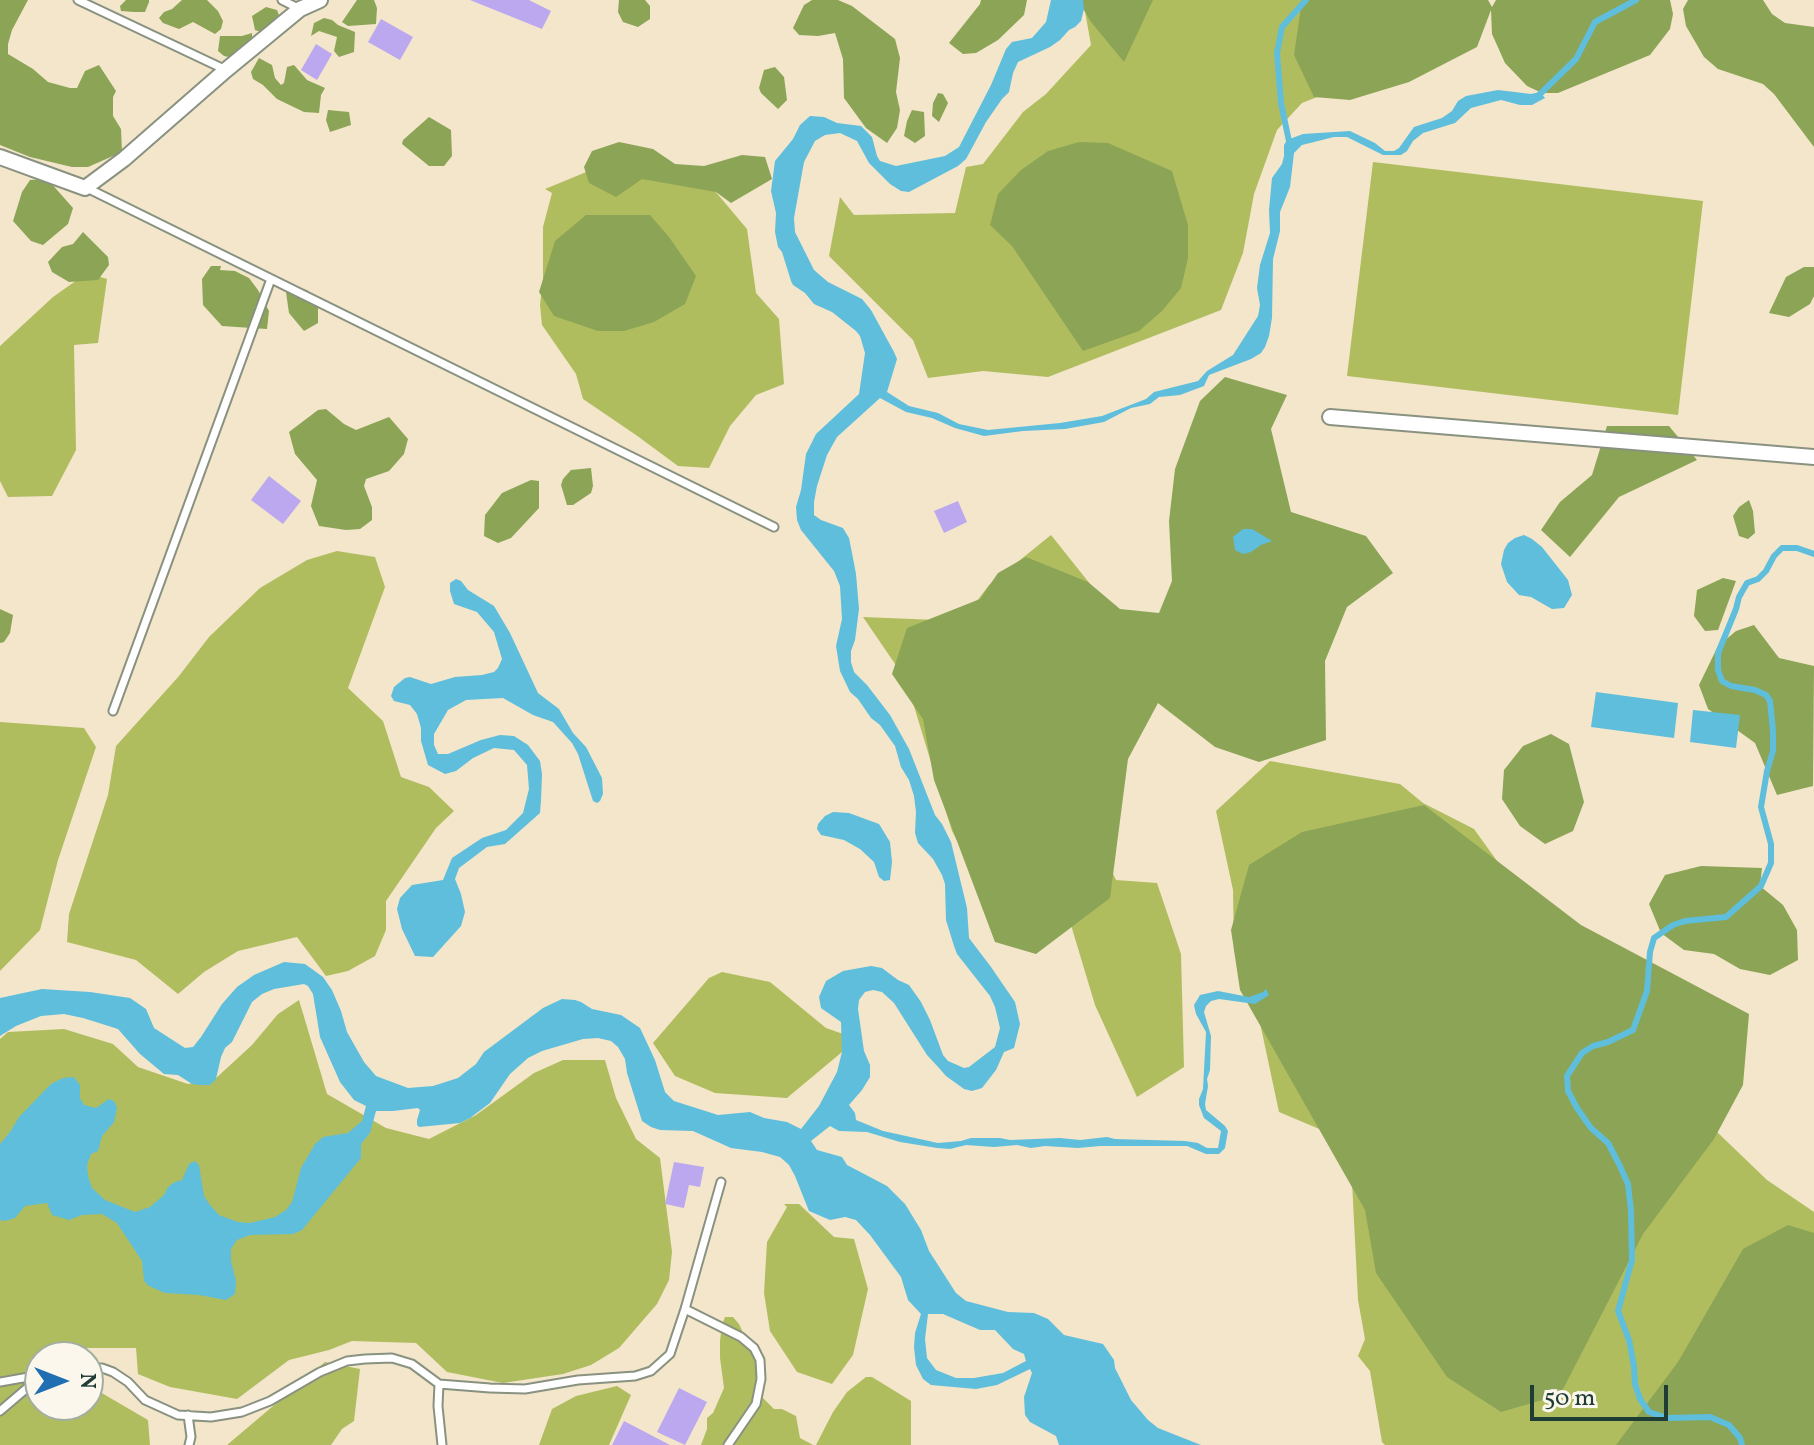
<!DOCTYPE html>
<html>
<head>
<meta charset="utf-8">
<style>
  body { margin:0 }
  #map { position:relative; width:1814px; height:1445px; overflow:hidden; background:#f3e6cb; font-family:Vollkorn,serif }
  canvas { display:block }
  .north { position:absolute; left:24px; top:1341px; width:80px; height:80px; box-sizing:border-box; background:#fbf7ec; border:2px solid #a3ada2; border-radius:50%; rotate:90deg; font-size:22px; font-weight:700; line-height:32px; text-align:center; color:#1f3d34 }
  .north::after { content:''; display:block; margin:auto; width:28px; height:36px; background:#1f6fb2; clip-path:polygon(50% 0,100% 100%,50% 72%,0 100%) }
  .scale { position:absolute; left:1530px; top:1385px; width:138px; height:36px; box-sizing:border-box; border:4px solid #1f3d34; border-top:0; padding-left:10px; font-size:24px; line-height:28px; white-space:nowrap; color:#1f3d34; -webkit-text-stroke:6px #fbf7ec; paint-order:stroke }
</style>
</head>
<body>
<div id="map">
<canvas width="1814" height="1445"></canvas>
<div class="north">N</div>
<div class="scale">50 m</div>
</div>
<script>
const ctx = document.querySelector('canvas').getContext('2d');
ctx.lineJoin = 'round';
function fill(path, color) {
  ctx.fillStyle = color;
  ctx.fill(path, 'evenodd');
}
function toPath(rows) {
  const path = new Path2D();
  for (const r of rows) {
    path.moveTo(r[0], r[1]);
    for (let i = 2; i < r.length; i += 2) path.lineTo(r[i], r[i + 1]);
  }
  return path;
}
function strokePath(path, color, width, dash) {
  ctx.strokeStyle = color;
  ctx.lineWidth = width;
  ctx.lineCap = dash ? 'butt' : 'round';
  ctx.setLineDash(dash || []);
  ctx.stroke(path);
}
fill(toPath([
  [1083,0,1461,0,1358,81,1302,103,1277,130,1254,194,1243,253,1221,310,1048,377,983,371,928,378,913,340,829,256,840,197,854,215,955,213,966,167,983,164,1023,112,1046,94,1091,45],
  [613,161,715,191,747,229,756,293,779,319,784,384,756,395,730,426,709,468,678,466,636,435,583,399,576,374,542,325,540,305,543,279,543,227,552,193,545,189],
  [1373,162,1703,201,1678,415,1347,376],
  [87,273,107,279,98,343,74,345,76,450,52,496,8,497,0,481,0,346,53,297],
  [1051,535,1122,624,1078,800,1116,880,1157,883,1181,954,1184,1067,1137,1097,1095,1005,1071,925,998,921,952,831,906,680,863,617,962,621,989,585],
  [337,551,375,557,385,587,348,688,383,721,401,777,429,787,454,811,436,828,386,901,386,930,375,956,348,971,326,976,297,937,238,951,204,972,178,994,136,960,67,942,69,914,108,795,116,746,179,676,209,637,260,588,307,560],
  [0,722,84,728,96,747,58,860,40,930,0,971],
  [1270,761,1400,784,1423,803,1474,829,1505,872,1560,981,1767,1180,1814,1212,1814,1445,1385,1445,1382,1442,1370,1371,1358,1356,1365,1339,1358,1300,1350,1142,1279,1112,1250,976,1234,951,1233,890,1216,811],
  [715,971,709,978,722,972,770,982,826,1028,846,1035,843,1042,842,1052,787,1098,715,1093,675,1076,653,1043],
  [299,1000,327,1094,386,1128,429,1139,476,1115,534,1073,563,1060,605,1060,616,1098,636,1139,660,1158,672,1252,669,1280,657,1304,619,1348,591,1365,563,1374,503,1383,447,1372,416,1343,352,1341,329,1350,289,1360,237,1399,170,1387,138,1374,136,1348,84,1348,48,1357,40,1357,40,1365,21,1389,0,1404,0,1039,8,1032,64,1029,113,1044,138,1067,188,1084,215,1079,252,1045,278,1014],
  [784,1204,799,1204,834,1237,854,1239,868,1289,853,1355,832,1384,797,1372,770,1331,764,1293,767,1242,787,1207],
  [725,1317,733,1317,739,1324,758,1364,757,1382,763,1398,774,1409,782,1409,796,1416,800,1438,813,1445,701,1445,707,1429,707,1418,713,1413,724,1388,720,1358,720,1341,722,1325],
  [325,1362,360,1369,354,1421,342,1429,331,1445,227,1445],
  [866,1377,872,1377,911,1401,911,1445,816,1445,833,1412,847,1392],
  [40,1383,40,1405,88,1405,88,1385,148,1420,150,1445,0,1445,0,1415],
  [617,1386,631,1395,609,1445,539,1445,552,1409,576,1396]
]), '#b0bd5f');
fill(toPath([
  [0,0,28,0,12,30,8,44,8,54,33,69,48,82,70,88,77,88,85,71,99,65,116,91,113,97,113,116,121,129,122,152,88,167,72,167,30,157,0,145],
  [126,0,149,0,149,2,145,12,134,12,121,11,120,6],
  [182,0,207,0,218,11,223,21,221,29,215,34,193,22,179,29,163,23,159,18,164,12,172,9],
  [357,0,374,0,377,8,376,24,348,26,342,22],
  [619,0,645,0,650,6,650,19,638,27,623,22,618,12],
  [812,0,838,0,852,6,895,39,900,58,896,92,900,110,897,128,887,143,866,128,844,98,843,59,835,33,818,36,799,35,793,28,804,5],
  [981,0,1027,0,1024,15,998,40,976,53,963,54,949,43,980,4],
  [1078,0,1153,0,1124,62,1091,22],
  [1302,0,1488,0,1492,7,1496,0,1670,0,1673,14,1670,29,1650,55,1558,93,1542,93,1527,86,1505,63,1492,34,1491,10,1477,47,1409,82,1350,100,1314,97,1294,55],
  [1688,0,1763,0,1772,14,1785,23,1814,27,1814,147,1774,94,1763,84,1718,69,1704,57,1686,26,1683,9],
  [266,7,277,10,282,23,264,33,255,30,252,16],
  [324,18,332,20,338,25,355,32,354,52,339,57,334,51,337,37,319,31,311,36,314,23],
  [252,33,252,39,238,59,224,56,218,51,220,36,242,36],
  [259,58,272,65,275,78,281,85,284,83,287,67,294,65,307,80,325,88,321,95,319,113,304,112,277,99,263,85,253,79,251,72],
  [775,67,784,77,787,100,778,109,761,93,759,88,764,70],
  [938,93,943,94,948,103,939,122,932,116,933,103],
  [328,110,349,112,351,125,330,132,326,120],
  [912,110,924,112,925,136,915,143,904,136,907,121],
  [429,117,451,130,452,156,444,166,429,166,402,144,403,140],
  [619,142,653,149,675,164,704,166,742,155,765,157,772,179,731,203,716,192,642,179,616,197,589,183,584,167,592,151],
  [1079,142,1108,143,1172,171,1188,225,1188,258,1181,288,1162,311,1139,331,1083,351,1012,246,990,225,998,194,1021,170,1048,151],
  [44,179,50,182,73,208,68,224,43,245,31,241,13,221,22,192,30,180],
  [586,215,650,215,669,237,696,276,685,304,654,322,624,331,598,331,554,316,539,292,555,241],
  [83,232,108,257,109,265,98,280,69,282,52,272,48,262,62,247,73,244],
  [211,266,221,266,220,270,235,271,249,278,258,290,269,311,267,329,222,326,203,305,202,279],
  [1804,267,1814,267,1814,296,1810,304,1789,317,1769,313,1786,277],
  [299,288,307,290,318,301,318,323,304,331,289,313,286,292],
  [1225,377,1287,395,1271,429,1291,512,1366,536,1393,573,1347,607,1325,661,1326,740,1259,762,1215,747,1158,703,1128,759,1110,898,1036,954,995,942,934,780,923,719,892,674,907,628,980,599,998,573,1026,557,1088,582,1120,609,1159,613,1172,581,1169,521,1175,469,1200,401],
  [326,409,344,424,356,430,389,417,408,439,404,454,389,471,366,479,364,486,372,507,372,520,360,529,346,530,319,526,311,506,317,480,295,454,289,432,318,410],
  [1607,426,1669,426,1697,460,1619,497,1570,557,1541,530,1560,502,1592,475],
  [591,468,593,486,591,493,573,505,567,505,561,485,563,479,571,470],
  [531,480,539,481,539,508,511,538,498,543,484,536,485,515,502,493],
  [1749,500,1753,511,1755,533,1748,539,1739,536,1733,516,1739,507],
  [1723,578,1736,581,1718,630,1705,631,1694,616,1697,590],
  [0,609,13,615,10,633,4,642,0,643],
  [1754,625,1779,658,1814,666,1813,786,1777,795,1755,743,1708,709,1699,685,1718,646,1736,631],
  [1551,734,1569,744,1584,802,1573,831,1545,844,1520,826,1502,799,1504,770,1523,746],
  [1424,805,1581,925,1749,1014,1743,1085,1714,1139,1643,1234,1560,1395,1501,1412,1447,1377,1376,1273,1365,1210,1240,990,1231,930,1249,865,1302,832],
  [1701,866,1762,868,1760,886,1783,905,1797,930,1798,960,1770,975,1740,969,1714,954,1684,950,1661,933,1649,904,1665,875],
  [1788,1225,1814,1233,1814,1445,1616,1445,1678,1362,1743,1249]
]), '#8ca456');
fill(toPath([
  [1051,0,1083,0,1084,9,1081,21,1075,27,1069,30,1060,40,1050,47,1018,62,1013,73,1009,92,1002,99,986,122,966,159,958,166,909,192,901,191,890,184,869,163,857,141,840,133,825,135,815,141,804,162,794,218,795,232,814,270,828,282,862,299,871,310,894,352,897,359,887,392,909,406,938,413,959,424,988,430,1060,423,1102,416,1146,399,1154,392,1198,381,1207,371,1233,355,1258,316,1260,305,1257,288,1260,265,1270,233,1269,210,1272,178,1282,164,1284,156,1284,145,1287,140,1303,134,1350,131,1375,143,1385,151,1394,151,1399,148,1414,127,1442,118,1452,111,1458,101,1466,96,1498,90,1531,94,1540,92,1545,98,1532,105,1520,105,1501,100,1471,108,1455,123,1423,133,1413,141,1407,151,1401,155,1383,155,1347,137,1334,137,1302,145,1294,153,1290,187,1280,212,1280,231,1273,259,1272,318,1269,336,1265,347,1261,353,1251,359,1209,375,1204,386,1180,395,1159,397,1150,404,1131,408,1104,422,1065,429,1023,431,984,436,955,428,932,418,906,412,880,398,837,437,827,455,817,486,814,502,814,515,821,520,843,528,849,538,852,553,856,574,859,609,855,640,851,651,851,662,854,672,867,685,890,715,909,749,935,815,942,824,951,842,967,908,969,938,991,967,1015,1002,1020,1024,1014,1048,1004,1052,996,1070,982,1088,972,1091,964,1089,946,1076,939,1068,927,1055,894,1003,882,992,873,990,865,992,859,1000,858,1009,864,1051,870,1065,870,1077,862,1090,849,1105,855,1113,856,1120,883,1131,938,1143,961,1141,971,1138,1000,1138,1010,1140,1060,1138,1080,1140,1107,1137,1115,1139,1185,1141,1198,1143,1207,1148,1218,1148,1221,1131,1204,1118,1199,1105,1199,1099,1203,1089,1206,1032,1196,1014,1194,1005,1200,995,1218,991,1249,997,1263,992,1266,989,1269,995,1255,1004,1219,999,1211,1001,1206,1006,1204,1012,1211,1036,1210,1070,1207,1079,1208,1086,1205,1104,1206,1110,1225,1126,1228,1131,1225,1148,1219,1154,1206,1154,1187,1146,1100,1146,1078,1148,1045,1146,1031,1148,1017,1145,994,1147,966,1145,950,1149,937,1148,900,1142,867,1132,839,1131,830,1126,811,1141,817,1150,842,1157,847,1165,887,1186,905,1204,921,1230,929,1251,956,1293,966,1301,1008,1312,1034,1313,1048,1319,1064,1335,1103,1344,1114,1360,1115,1368,1131,1400,1148,1420,1158,1428,1201,1445,1059,1445,1056,1436,1030,1422,1025,1415,1024,1397,1032,1373,1030,1369,997,1385,976,1389,931,1385,923,1379,916,1365,914,1347,915,1333,921,1314,908,1300,901,1277,870,1235,856,1220,845,1217,830,1220,809,1211,795,1176,789,1165,780,1157,762,1152,731,1148,693,1131,660,1130,651,1127,642,1121,627,1073,625,1059,618,1047,611,1041,598,1038,583,1039,542,1051,528,1058,510,1074,490,1103,470,1118,460,1123,419,1127,417,1125,417,1120,420,1110,418,1108,393,1111,376,1111,370,1133,361,1144,361,1158,302,1230,293,1234,250,1235,237,1240,231,1249,231,1261,236,1281,235,1294,226,1300,199,1295,165,1293,149,1286,144,1281,142,1261,117,1223,102,1214,82,1215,69,1220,52,1215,47,1203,25,1206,15,1218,5,1221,0,1220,0,1144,10,1132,19,1117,51,1084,63,1078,74,1077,80,1085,80,1098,84,1105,96,1108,109,1099,114,1101,117,1108,114,1122,102,1136,98,1151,91,1154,87,1165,88,1176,92,1188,105,1200,135,1212,150,1207,164,1195,168,1187,175,1182,182,1180,189,1164,195,1161,199,1165,204,1196,210,1205,219,1215,238,1222,250,1223,275,1217,286,1210,292,1202,301,1168,315,1144,323,1137,348,1133,362,1121,366,1106,354,1100,340,1082,320,1037,313,994,308,986,304,984,274,989,262,994,252,1002,232,1042,225,1048,221,1057,216,1079,210,1085,199,1085,192,1084,178,1075,164,1074,140,1054,118,1029,83,1018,64,1014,41,1016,16,1026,0,1036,0,998,42,989,90,992,130,998,146,1009,154,1028,185,1048,193,1047,201,1037,222,1004,237,987,254,975,284,962,305,964,323,977,332,990,341,1011,347,1032,364,1062,376,1076,408,1088,433,1086,458,1078,476,1064,484,1052,543,1008,562,999,575,1000,581,1002,592,1009,621,1015,640,1028,655,1060,665,1092,674,1101,718,1115,750,1112,764,1118,787,1122,801,1129,819,1106,837,1072,842,1052,841,1022,821,1008,819,997,826,981,843,971,871,966,882,968,898,980,909,985,921,1002,930,1020,943,1055,948,1061,964,1068,969,1067,995,1047,1000,1028,995,1007,990,996,957,954,954,946,946,920,945,884,942,875,933,859,918,843,915,833,916,812,914,796,909,780,901,767,895,746,880,725,871,718,858,699,850,692,840,671,836,646,842,619,840,586,834,571,801,530,797,520,796,507,801,490,806,454,816,434,859,394,865,353,860,336,856,331,832,312,814,304,805,293,793,285,791,281,782,252,778,247,775,232,776,213,771,191,775,161,793,139,800,125,810,116,824,117,837,123,861,126,872,137,877,156,880,161,896,166,945,156,959,147,991,85,1006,49,1012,42,1032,38,1046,22],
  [928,1314,943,1314,980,1330,995,1330,1013,1349,1024,1354,1026,1361,1003,1373,974,1378,956,1378,936,1370,927,1358,925,1339],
  [1243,529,1252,529,1272,541,1261,545,1251,552,1243,554,1235,550,1233,537],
  [1524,535,1532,539,1542,547,1568,580,1572,595,1564,608,1552,609,1531,597,1519,595,1507,582,1501,564,1504,550,1508,543,1515,538],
  [456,579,461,581,468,590,494,606,510,633,538,693,559,709,573,733,586,747,602,778,603,794,600,801,597,803,593,801,578,754,572,743,553,722,533,715,503,698,466,700,448,710,434,734,434,745,438,754,448,754,481,740,500,735,514,736,528,745,540,761,542,774,541,800,540,813,505,844,487,847,459,868,455,879,461,894,465,912,461,926,433,957,415,956,402,929,397,909,400,898,412,885,443,880,452,858,482,838,506,830,523,813,529,789,527,765,514,750,494,748,473,758,456,771,445,774,428,765,421,741,421,728,417,714,410,705,394,701,391,696,394,687,405,678,410,677,431,684,455,677,482,675,494,672,498,668,502,659,494,632,477,612,454,604,450,591,450,583],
  [1596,692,1678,703,1674,738,1591,727],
  [1693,710,1740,715,1736,748,1690,742],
  [833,812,849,813,879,824,890,842,892,862,890,880,884,881,879,877,874,862,860,849,844,840,821,835,817,829,818,824,825,816]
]), '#5ebedc');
strokePath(toPath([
  [1538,96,1576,59,1595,22,1636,0],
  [1290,146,1281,103,1277,53,1282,27,1306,0],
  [1742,1445,1740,1438,1729,1425,1710,1417,1667,1418,1649,1412,1640,1399,1635,1384,1634,1366,1629,1340,1618,1311,1632,1260,1631,1211,1628,1184,1619,1164,1608,1143,1591,1128,1577,1108,1568,1091,1567,1076,1582,1053,1593,1046,1608,1042,1633,1030,1647,991,1650,952,1654,938,1673,925,1685,921,1726,917,1761,886,1771,863,1771,844,1761,807,1767,771,1773,751,1773,731,1770,701,1766,695,1755,690,1731,686,1722,681,1718,670,1718,653,1736,609,1739,597,1747,583,1758,579,1766,571,1774,556,1782,548,1797,548,1814,554]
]), '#5ebedc', 6);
fill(toPath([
  [470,0,529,0,551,11,542,29],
  [381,19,413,37,400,60,368,42],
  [316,44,332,54,317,80,301,70],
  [269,476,301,501,283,524,251,500],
  [958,501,967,522,944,533,934,511],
  [674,1162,704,1167,700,1187,689,1185,684,1208,665,1204],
  [679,1388,707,1402,685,1445,657,1432],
  [624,1421,670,1445,612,1445]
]), '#bca8ef');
const service = toPath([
  [78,0,226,70],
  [282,0,300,9],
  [87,188,774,527],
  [113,711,271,279],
  [685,1309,741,1337,754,1348,760,1360,761,1379,756,1404,728,1445],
  [88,1368,102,1368,113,1372,128,1382,145,1400,178,1415,211,1417,242,1412,270,1401,320,1372,347,1361,365,1359,392,1358,412,1364,439,1384,490,1388,525,1389,578,1380,635,1376,651,1371,670,1354,685,1309,721,1182],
  [0,1382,40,1375],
  [439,1384,438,1406,442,1445],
  [0,1411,40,1377],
  [188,1415,191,1437,189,1445]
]);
const minor = toPath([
  [0,157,85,188,124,159,226,70,300,9,320,0],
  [1330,417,1814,457]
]);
strokePath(service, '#899280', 11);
strokePath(minor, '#899280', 18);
strokePath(service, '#fff', 7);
strokePath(minor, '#fff', 14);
</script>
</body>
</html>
